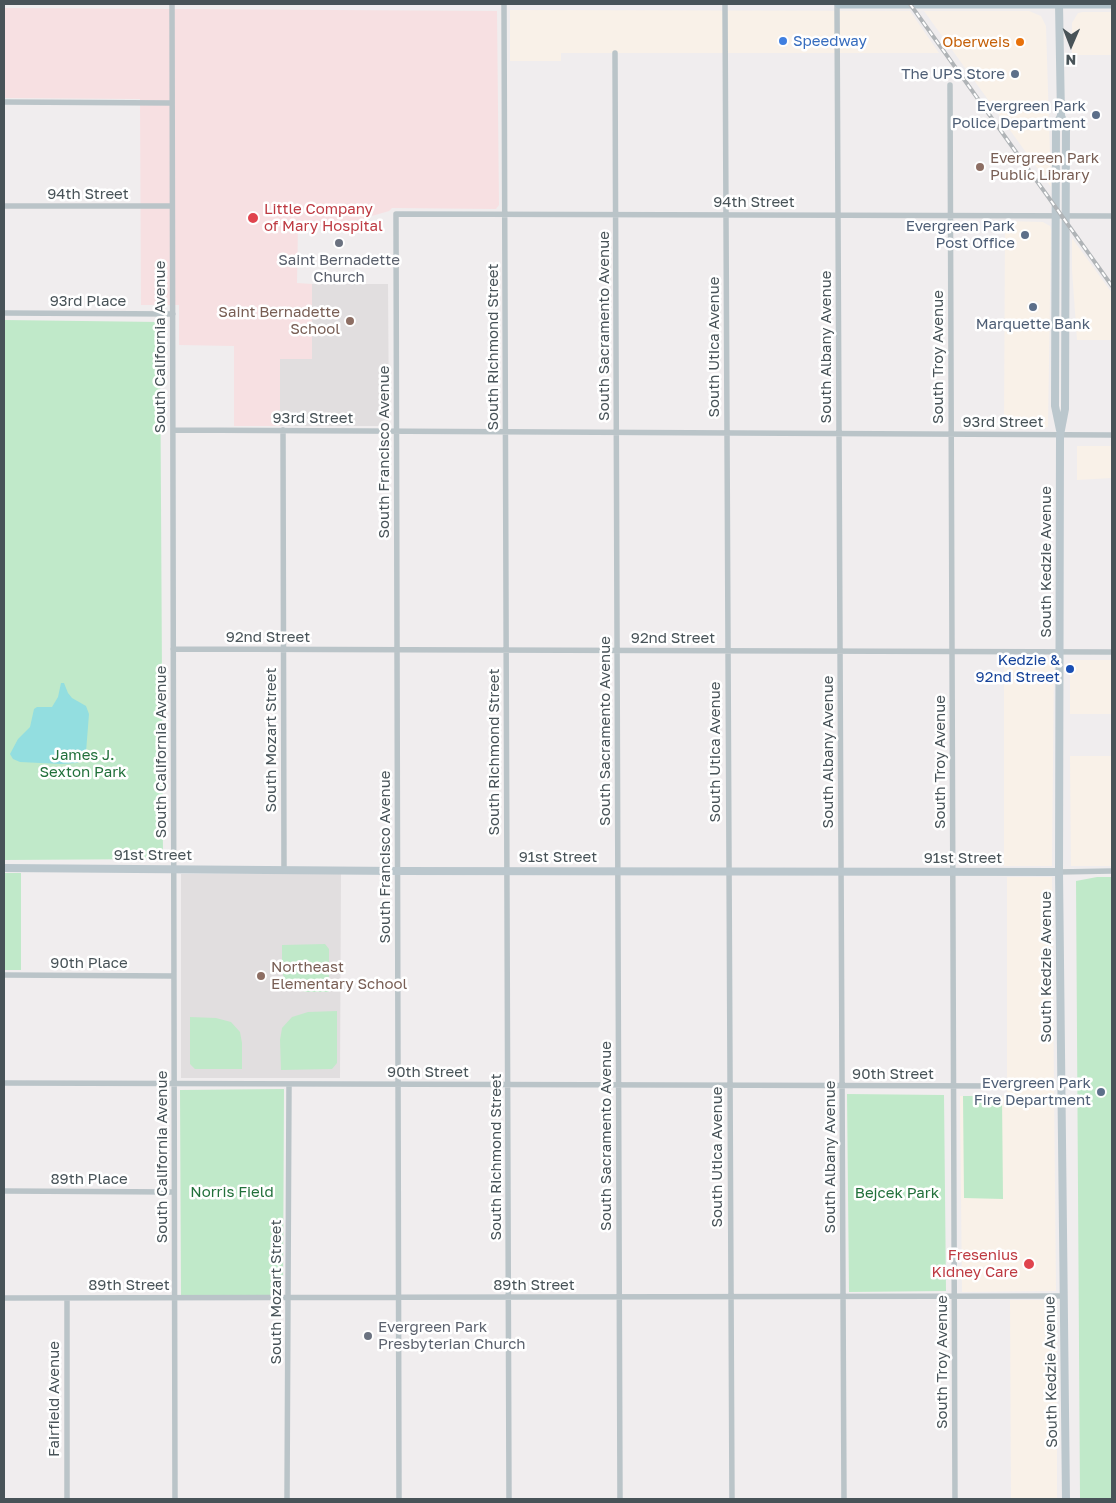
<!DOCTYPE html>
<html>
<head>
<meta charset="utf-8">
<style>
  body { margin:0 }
  #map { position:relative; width:1116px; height:1503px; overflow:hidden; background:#f0edee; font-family:"Golos Text",sans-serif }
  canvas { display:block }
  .frame { position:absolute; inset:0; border:5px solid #485358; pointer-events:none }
  .north { position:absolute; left:1046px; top:20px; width:50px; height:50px; -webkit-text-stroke:4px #fff; paint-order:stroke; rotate:181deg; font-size:14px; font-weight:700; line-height:20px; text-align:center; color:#485358 }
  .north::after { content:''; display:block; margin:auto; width:18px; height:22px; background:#485358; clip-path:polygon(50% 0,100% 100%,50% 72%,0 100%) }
</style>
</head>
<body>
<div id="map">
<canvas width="1116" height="1503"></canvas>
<div class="frame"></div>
<div class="north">N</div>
</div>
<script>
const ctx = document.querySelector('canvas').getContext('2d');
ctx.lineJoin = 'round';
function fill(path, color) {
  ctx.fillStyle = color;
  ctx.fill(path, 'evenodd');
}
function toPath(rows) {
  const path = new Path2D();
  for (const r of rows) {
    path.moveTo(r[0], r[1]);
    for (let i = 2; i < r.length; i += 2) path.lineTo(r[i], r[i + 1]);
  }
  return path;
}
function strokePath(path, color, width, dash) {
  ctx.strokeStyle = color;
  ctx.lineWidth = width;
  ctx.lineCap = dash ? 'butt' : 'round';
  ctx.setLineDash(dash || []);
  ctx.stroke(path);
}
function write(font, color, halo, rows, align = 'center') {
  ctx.font = font + ' "Golos Text",sans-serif';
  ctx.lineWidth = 5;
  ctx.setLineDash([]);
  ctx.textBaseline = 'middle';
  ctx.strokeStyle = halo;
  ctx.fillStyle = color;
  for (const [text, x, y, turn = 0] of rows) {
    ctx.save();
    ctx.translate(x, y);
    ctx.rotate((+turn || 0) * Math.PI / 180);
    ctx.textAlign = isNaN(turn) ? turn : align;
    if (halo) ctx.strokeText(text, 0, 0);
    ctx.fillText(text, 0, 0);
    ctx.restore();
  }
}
fill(toPath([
  [510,10,910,11,939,53,561,53,561,61,510,61],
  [924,11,1029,11,1041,16,1046,26,1051,187],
  [1083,12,1112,12,1112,55,1072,55,1072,23,1078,13],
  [1005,221,1043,222,1050,226,1051,230,1048,427,1045,428,1004,429],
  [1072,238,1112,293,1112,340,1077,340,1072,270],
  [1112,444,1112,478,1077,480,1077,446,1111,446],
  [1004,659,1054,659,1052,866,1004,866],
  [1070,660,1112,660,1112,714,1070,714],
  [1070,756,1112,756,1112,866,1071,866],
  [1007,877,1052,877,1056,1291,962,1292,960,1096,1007,1096],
  [1010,1300,1057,1300,1057,1499,1011,1499]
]), '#f9f1e8');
fill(toPath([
  [312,284,388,284,389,426,280,426,279,359,312,358],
  [181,874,341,874,340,1078,181,1078]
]), '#e1dedf');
fill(toPath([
  [5,8,497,11,499,205,496,209,392,208,389,211,341,225,298,227,297,283,312,284,312,359,280,359,280,426,234,426,234,346,179,345,179,305,141,305,140,99,5,98]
]), '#f7e0e2');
fill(toPath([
  [4,320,160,322,163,859,4,860],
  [4,873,21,873,21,970,4,970],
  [1097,877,1112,877,1112,1499,1080,1499,1076,881],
  [325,944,329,949,329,992,306,992,292,988,284,979,282,969,282,945],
  [337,1011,337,1063,332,1069,281,1070,280,1040,282,1028,292,1017,308,1012],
  [190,1017,216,1018,231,1022,240,1032,242,1043,242,1069,195,1069,190,1064],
  [284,1089,283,1295,181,1295,180,1090],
  [847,1094,944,1095,946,1291,849,1292],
  [963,1096,1002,1096,1003,1199,964,1198]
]), '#c0e9c9');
fill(toPath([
  [61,683,64,683,68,693,72,698,86,706,89,714,86,752,83,760,77,763,61,764,20,762,13,759,10,754,18,739,30,727,34,709,37,707,52,707,58,697]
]), '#93dee0');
strokePath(toPath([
  [172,4,175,1499],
  [504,4,509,1499],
  [725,4,732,1499],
  [837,4,844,1499],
  [615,53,620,1499],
  [950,85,955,1499],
  [4,102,172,103],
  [4,206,172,206],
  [4,313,173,314],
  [173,430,1112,435],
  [283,430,284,870],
  [173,649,1112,652],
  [1059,872,1112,871],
  [4,975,174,976],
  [4,1083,1002,1086],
  [4,1191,174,1192],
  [4,1298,1063,1296],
  [67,1298,67,1499],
  [287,1499,289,1084],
  [399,1499,396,214,1112,216]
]), '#bac4c8', 5.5);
strokePath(toPath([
  [1059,4,1061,116,1066,126,1065,409,1060,435,1059,872,1066,1499],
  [1060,430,1055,406,1056,125,1061,116],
  [4,868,398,871,1059,872]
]), '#bbc7cd', 8);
strokePath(toPath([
  [839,4,1112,4]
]), '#b0c1c9', 9);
const rail = toPath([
  [910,4,1112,286]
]);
strokePath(rail, '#b0b4b7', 4);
strokePath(rail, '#fff', 2, [5.5]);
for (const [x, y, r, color] of [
  [783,41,5,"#3f7fe0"],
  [1020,42,5,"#e8710a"],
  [1015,74,5,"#5c6f8a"],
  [1096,115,5,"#5c6f8a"],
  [980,167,5,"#8d6e63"],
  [253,218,6,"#e0444e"],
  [1025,235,5,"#5c6f8a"],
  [339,243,5,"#6b7280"],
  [1033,307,5,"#5c6f8a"],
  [350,321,5,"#8d6e63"],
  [1070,669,5,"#1a4fb4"],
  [261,976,5,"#8d6e63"],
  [1101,1092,5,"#5c6f8a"],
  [1029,1264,6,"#e0444e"],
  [368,1336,5,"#6b7280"]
]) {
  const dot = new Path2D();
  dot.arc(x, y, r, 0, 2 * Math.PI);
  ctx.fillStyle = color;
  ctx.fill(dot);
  strokePath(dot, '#fff', 2);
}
write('15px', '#366cbe', '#fff', [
  ["Speedway",793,41]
], 'left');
write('15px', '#c56008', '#fff', [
  ["Oberweis",1010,42]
], 'right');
write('15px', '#4e5e75', '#fff', [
  ["The UPS Store",1005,74],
  ["Evergreen Park",1086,106],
  ["Police Department",1086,123],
  ["Evergreen Park",1015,226],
  ["Post Office",1015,243],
  ["Marquette Bank",1033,324,"center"],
  ["Evergreen Park",1091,1083],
  ["Fire Department",1091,1100]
], 'right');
write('15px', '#785e54', '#fff', [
  ["Evergreen Park",990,158],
  ["Public Library",990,175],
  ["Saint Bernadette",340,312,"right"],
  ["School",340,329,"right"],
  ["Northeast",271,967],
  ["Elementary School",271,984]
], 'left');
write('15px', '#485358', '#fff', [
  ["94th Street",88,194],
  ["94th Street",754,202],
  ["93rd Place",88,301],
  ["South Sacramento Avenue",604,326,-90],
  ["South California Avenue",160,347,-90],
  ["South Richmond Street",493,347,-90],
  ["South Utica Avenue",714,347,-90],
  ["South Albany Avenue",826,347,-90],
  ["South Troy Avenue",938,357,-90],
  ["93rd Street",313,418],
  ["93rd Street",1003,422],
  ["South Francisco Avenue",384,452,-90],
  ["South Kedzie Avenue",1046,562,-90],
  ["92nd Street",268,637],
  ["92nd Street",673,638],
  ["South Sacramento Avenue",605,731,-90],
  ["South Mozart Street",271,740,-90],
  ["South California Avenue",161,752,-90],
  ["South Richmond Street",494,752,-90],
  ["South Utica Avenue",715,752,-90],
  ["South Albany Avenue",828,752,-90],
  ["South Troy Avenue",940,762,-90],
  ["91st Street",153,855],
  ["South Francisco Avenue",385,857,-90],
  ["91st Street",558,857],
  ["91st Street",963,858],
  ["90th Place",89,963],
  ["South Kedzie Avenue",1046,967,-90],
  ["90th Street",428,1072],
  ["90th Street",893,1074],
  ["South Sacramento Avenue",606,1136,-90],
  ["South California Avenue",162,1157,-90],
  ["South Richmond Street",496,1157,-90],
  ["South Utica Avenue",717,1157,-90],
  ["South Albany Avenue",830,1157,-90],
  ["89th Place",89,1179],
  ["89th Street",129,1285],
  ["89th Street",534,1285],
  ["South Mozart Street",276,1292,-90],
  ["South Troy Avenue",942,1362,-90],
  ["South Kedzie Avenue",1051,1372,-91],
  ["Fairfield Avenue",54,1399,-90]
]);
write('15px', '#be3a42', '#fff', [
  ["Little Company",264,209],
  ["of Mary Hospital",264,226],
  ["Fresenius",1018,1255,"right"],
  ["Kidney Care",1018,1272,"right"]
], 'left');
write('15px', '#5b616d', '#fff', [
  ["Saint Bernadette",339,260],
  ["Church",339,277],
  ["Evergreen Park",378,1327,"left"],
  ["Presbyterian Church",378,1344,"left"]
]);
write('15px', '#164399', '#fff', [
  ["Kedzie &",1060,660],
  ["92nd Street",1060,677]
], 'right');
write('15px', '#22703b', '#fff', [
  ["James J.",83,755],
  ["Sexton Park",83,772],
  ["Norris Field",232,1192],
  ["Bejcek Park",897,1193]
]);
</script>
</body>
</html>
